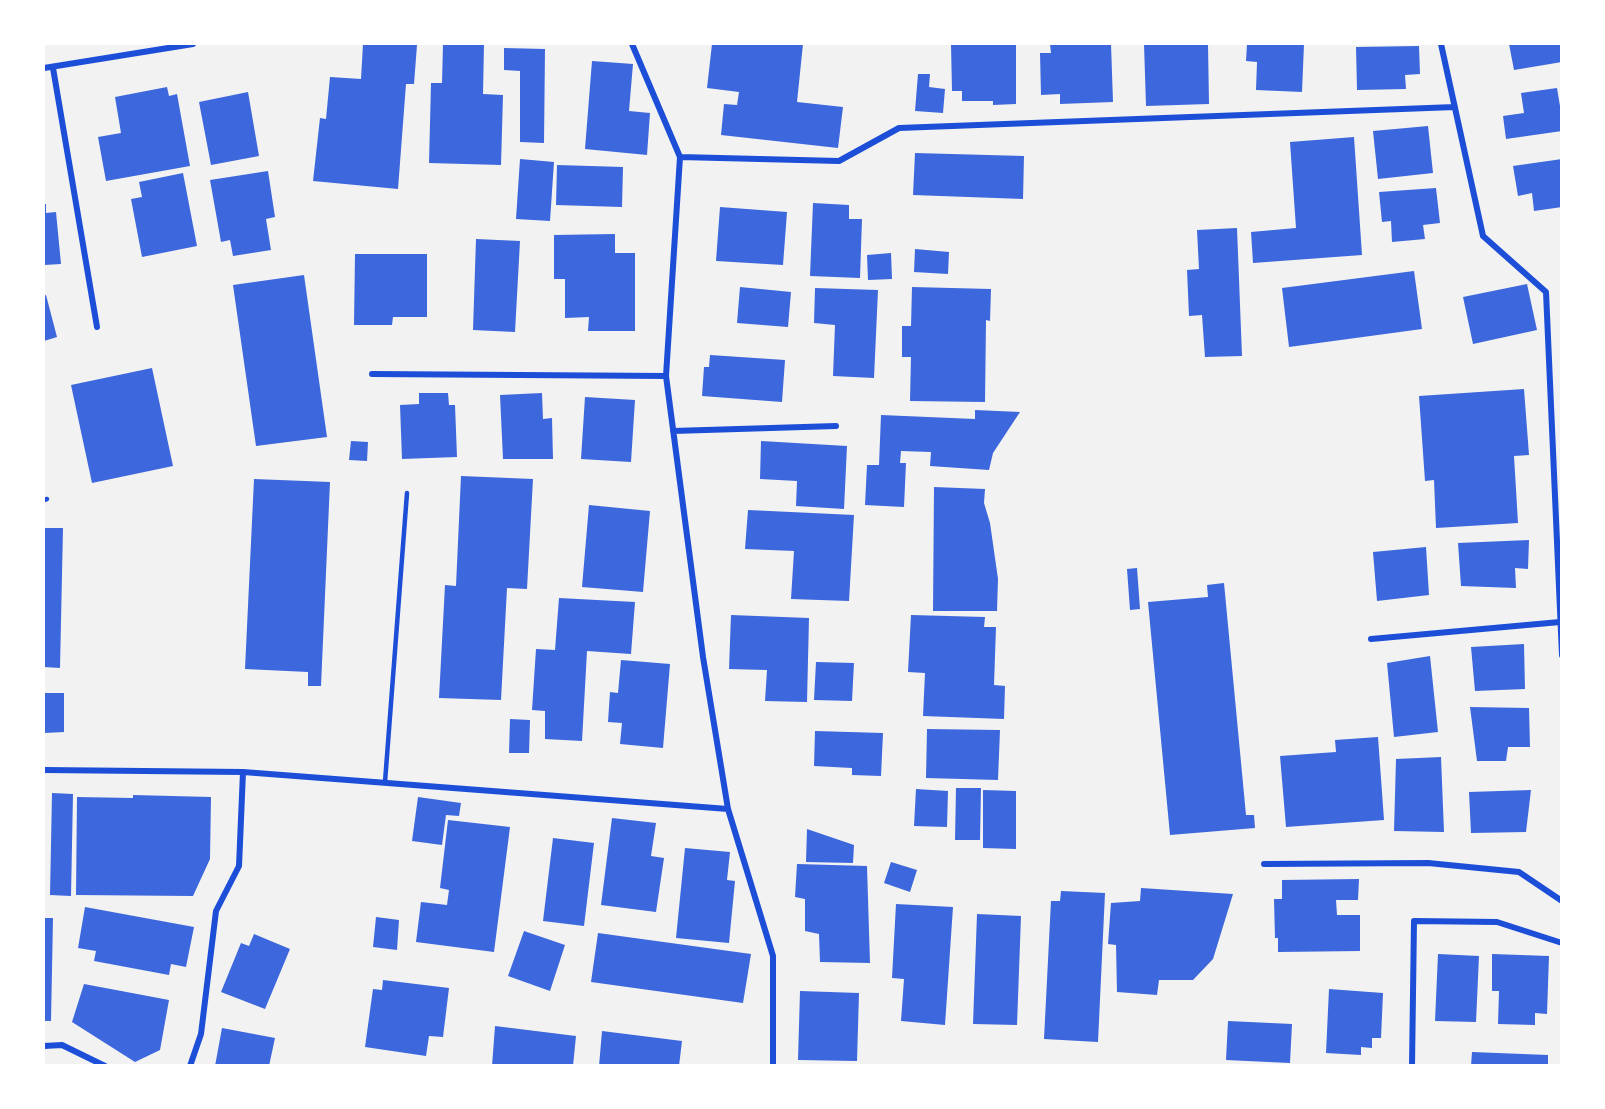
<!DOCTYPE html>
<html>
<head>
<meta charset="utf-8">
<style>
  body { margin:0 }
  #map { position:relative; width:1605px; height:1109px; overflow:hidden; background:#f2f2f2; font-family:Karla,sans-serif }
  canvas { display:block }
  .frame { position:absolute; inset:0; border:45px solid #fff; pointer-events:none }
</style>
</head>
<body>
<div id="map">
<canvas width="1605" height="1109"></canvas>
<div class="frame"></div>
</div>
<script>
const ctx = document.querySelector('canvas').getContext('2d');
ctx.lineJoin = 'round';
function fill(path, color) {
  ctx.fillStyle = color;
  ctx.fill(path, 'evenodd');
}
function toPath(rows) {
  const path = new Path2D();
  for (const r of rows) {
    path.moveTo(r[0], r[1]);
    for (let i = 2; i < r.length; i += 2) path.lineTo(r[i], r[i + 1]);
  }
  return path;
}
function strokePath(path, color, width, dash) {
  ctx.strokeStyle = color;
  ctx.lineWidth = width;
  ctx.lineCap = dash ? 'butt' : 'round';
  ctx.setLineDash(dash || []);
  ctx.stroke(path);
}
fill(toPath([
  [363,44,417,45,414,84,406,84,398,189,313,181,320,118,326,119,330,77,361,79],
  [443,44,484,44,483,94,503,95,501,165,429,163,431,83,442,83],
  [712,44,803,44,797,102,843,107,838,148,721,135,724,104,737,105,739,92,707,88],
  [951,44,1016,44,1016,104,993,105,993,101,962,101,962,91,952,91],
  [1050,44,1111,44,1113,102,1060,104,1060,94,1041,95,1040,53,1051,53],
  [1144,44,1208,44,1209,104,1146,106],
  [1247,44,1304,44,1302,92,1256,90,1257,62,1246,61],
  [1509,44,1562,44,1562,62,1514,70],
  [1419,46,1420,74,1405,75,1406,89,1357,90,1356,47],
  [504,48,545,49,544,143,520,142,520,71,504,70],
  [592,61,633,64,629,111,650,113,647,155,585,149],
  [918,74,930,74,929,87,945,89,943,113,915,111],
  [167,87,169,96,177,94,190,166,106,181,98,137,121,133,115,97],
  [1557,88,1562,118,1562,131,1506,139,1503,116,1524,113,1521,93],
  [248,92,259,156,211,165,199,102],
  [1428,126,1433,173,1378,179,1373,131],
  [1354,137,1362,255,1253,263,1251,232,1296,228,1290,142],
  [915,153,1024,156,1023,199,913,195],
  [520,159,554,162,550,221,516,219],
  [1562,159,1562,207,1534,211,1532,193,1518,196,1513,166],
  [557,165,623,167,622,207,556,205],
  [268,171,275,217,266,219,271,250,233,256,230,240,221,242,210,180],
  [183,173,197,246,142,257,131,199,142,197,139,182],
  [1436,188,1440,223,1423,225,1425,239,1392,242,1391,221,1382,222,1379,192],
  [813,203,849,205,849,219,862,219,860,278,810,276],
  [44,204,46,204,46,213,56,212,61,264,44,265],
  [720,207,787,212,783,265,716,261],
  [1237,228,1242,356,1205,357,1202,315,1189,316,1187,270,1199,269,1197,230],
  [615,234,615,253,635,253,635,331,588,331,589,317,565,318,565,279,554,279,554,235],
  [476,239,520,241,515,332,473,330],
  [915,249,949,252,948,274,914,272],
  [891,253,892,279,868,280,867,255],
  [355,254,427,254,427,317,393,317,392,325,354,325],
  [1414,271,1422,329,1289,347,1282,288],
  [304,275,327,437,256,446,233,285],
  [1527,284,1537,330,1473,344,1463,297],
  [740,287,791,292,788,327,737,323],
  [912,287,991,289,990,321,986,320,985,402,910,401,911,357,902,357,902,326,911,326],
  [815,288,878,290,874,378,833,376,835,325,814,323],
  [46,295,57,337,44,341,44,296],
  [710,355,785,360,782,402,702,396,704,367,709,367],
  [152,368,173,466,92,483,71,385],
  [1524,389,1529,455,1514,456,1518,523,1436,528,1434,480,1425,481,1419,396],
  [419,393,448,393,449,405,455,405,457,457,402,459,400,405,419,404],
  [542,393,543,419,552,418,553,459,503,459,500,395],
  [585,397,635,400,631,462,581,459],
  [975,410,1020,412,993,453,989,470,930,466,931,452,901,451,900,463,906,463,904,507,865,505,867,465,879,465,881,415,975,419],
  [351,441,368,442,367,461,349,460],
  [761,441,847,446,844,509,796,506,797,481,760,479],
  [461,476,533,479,527,589,507,588,501,700,439,698,445,585,456,586],
  [254,479,330,482,321,686,308,686,308,672,245,669],
  [934,487,985,489,984,503,990,523,998,579,997,611,933,611],
  [589,505,650,511,643,592,582,587],
  [748,510,854,515,849,601,791,599,794,551,745,549],
  [44,528,63,528,60,668,44,667],
  [1529,540,1528,569,1515,568,1516,588,1461,586,1458,543],
  [1426,547,1429,595,1377,601,1373,552],
  [1137,568,1140,609,1130,610,1127,569],
  [1224,583,1246,815,1254,815,1255,828,1170,835,1148,602,1208,597,1207,585],
  [559,598,635,602,631,654,587,651,582,741,545,739,545,711,532,710,536,649,555,650],
  [731,615,809,618,807,702,765,701,767,670,729,669],
  [911,615,985,617,984,627,996,627,994,685,1005,686,1004,719,923,716,925,673,908,672],
  [1524,644,1525,689,1475,691,1471,647],
  [1430,656,1438,732,1394,737,1387,663],
  [621,660,670,664,663,748,620,744,622,723,608,722,610,692,618,693],
  [816,662,854,663,852,701,814,700],
  [44,693,64,693,64,732,44,733],
  [1470,707,1529,708,1530,747,1508,747,1506,761,1477,761],
  [510,719,530,720,529,753,509,753],
  [927,729,1000,730,998,780,926,778],
  [815,731,883,733,881,776,852,775,852,768,814,766],
  [1378,737,1384,820,1286,827,1280,756,1336,752,1335,740],
  [1441,757,1444,832,1394,831,1396,759],
  [956,788,981,788,980,840,955,840],
  [916,789,948,791,947,827,914,826],
  [983,790,1016,791,1016,849,983,848],
  [1531,790,1526,832,1471,833,1469,792],
  [52,793,73,794,71,896,50,895],
  [133,795,211,797,210,859,193,896,76,895,77,797,133,798],
  [418,797,461,803,459,816,446,815,442,845,412,841],
  [612,818,656,823,651,856,664,858,656,912,601,905],
  [448,820,510,827,494,952,416,942,421,902,447,905,449,890,440,888],
  [807,829,854,845,853,863,806,862],
  [553,838,594,843,584,926,543,921],
  [685,848,730,852,727,880,735,881,729,943,676,938],
  [891,862,917,870,910,892,884,883],
  [797,864,867,866,870,963,820,962,819,934,805,931,805,899,795,897],
  [1359,879,1358,900,1336,900,1337,915,1360,915,1360,951,1278,952,1278,938,1275,938,1274,899,1282,899,1282,880],
  [1141,888,1233,894,1213,959,1193,980,1159,980,1157,995,1117,992,1116,945,1108,944,1111,903,1140,901],
  [1061,891,1105,893,1098,1042,1044,1039,1051,901,1060,901],
  [896,904,953,907,945,1025,901,1021,904,979,892,978],
  [85,907,194,927,186,967,171,964,169,975,94,961,96,951,78,948],
  [977,914,1021,916,1017,1025,973,1024],
  [376,917,399,920,397,950,373,947],
  [44,918,53,918,51,1021,44,1021],
  [524,931,565,945,550,991,508,976],
  [598,933,751,954,743,1003,591,982],
  [254,934,290,949,265,1009,221,992,241,943,249,946],
  [1438,954,1479,956,1476,1022,1435,1021],
  [1492,954,1549,956,1547,1014,1535,1013,1535,1025,1498,1024,1499,991,1492,991],
  [383,980,449,988,443,1037,429,1036,426,1056,365,1047,373,989,382,990],
  [84,984,169,1000,160,1050,135,1062,72,1022],
  [1329,989,1383,993,1381,1038,1372,1038,1372,1048,1361,1047,1361,1055,1326,1053],
  [800,991,859,993,857,1061,798,1060],
  [1228,1021,1292,1024,1290,1063,1226,1060],
  [495,1026,576,1036,573,1066,492,1066],
  [222,1028,275,1038,269,1066,215,1066],
  [602,1031,682,1041,679,1066,599,1066],
  [1472,1052,1548,1055,1548,1066,1471,1066]
]), '#3d67dc');
strokePath(toPath([
  [44,500,47,499],
  [385,782,407,493]
]), '#1d4ed8', 4.5);
strokePath(toPath([
  [632,44,680,157,666,376,703,657,728,809,773,956,773,1066],
  [1441,44,1483,236,1546,292,1562,655],
  [44,68,193,44],
  [53,68,97,327],
  [680,157,839,161,899,128,1455,107],
  [372,374,666,376],
  [673,431,836,426],
  [1371,639,1560,622],
  [44,770,243,772,728,809],
  [1264,864,1428,863,1519,872,1562,901],
  [44,1046,62,1045,105,1066],
  [190,1066,201,1034,216,911,239,866,243,772],
  [1412,1066,1414,921,1497,922,1562,943]
]), '#1d4ed8', 6);
</script>
</body>
</html>
